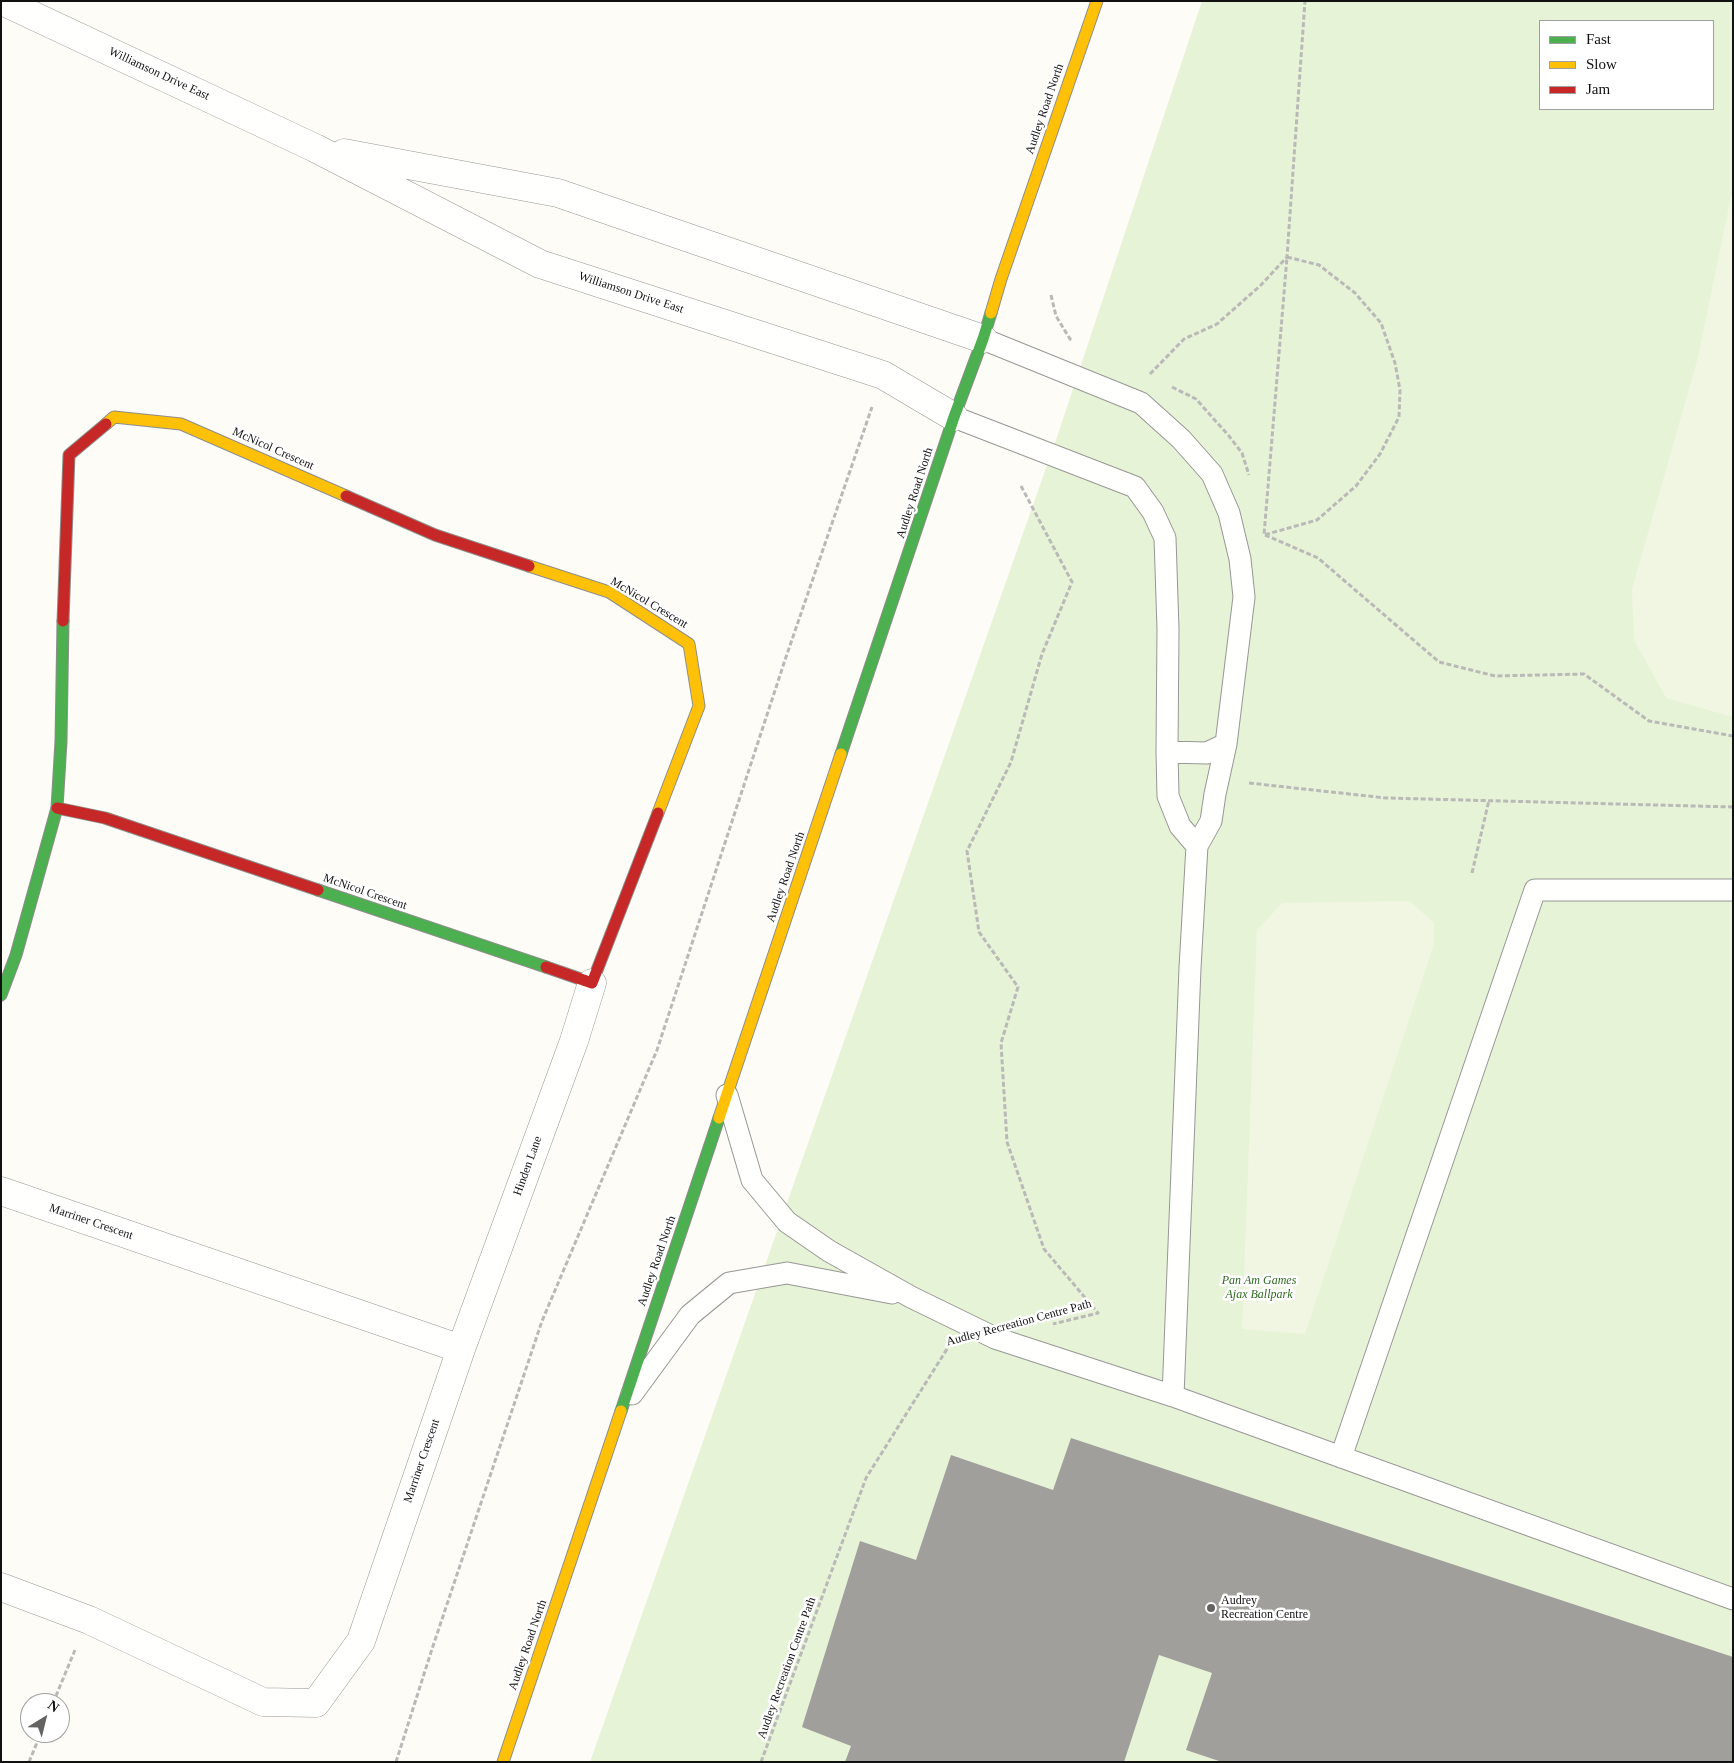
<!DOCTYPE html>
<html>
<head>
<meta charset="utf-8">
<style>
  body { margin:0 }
  #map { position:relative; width:1734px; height:1763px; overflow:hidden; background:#fdfcf7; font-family:"Times New Roman",serif }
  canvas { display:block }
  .frame { position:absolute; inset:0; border:2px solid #111; pointer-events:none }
  .legend { position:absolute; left:1539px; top:20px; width:175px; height:90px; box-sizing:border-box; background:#fff; border:1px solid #a0a0a0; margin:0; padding:6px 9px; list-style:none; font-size:15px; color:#111 }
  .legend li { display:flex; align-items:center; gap:10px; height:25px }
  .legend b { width:25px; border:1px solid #a0a0a0 }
  .north { position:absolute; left:20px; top:1693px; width:50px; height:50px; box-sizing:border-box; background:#fff; border:1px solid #a0a0a0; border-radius:50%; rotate:36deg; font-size:14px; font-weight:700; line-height:20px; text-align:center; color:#111 }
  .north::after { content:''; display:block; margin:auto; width:18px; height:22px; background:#646362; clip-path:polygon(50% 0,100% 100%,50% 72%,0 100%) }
</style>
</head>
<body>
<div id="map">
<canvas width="1734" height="1763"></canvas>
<div class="frame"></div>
<ul class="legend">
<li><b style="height:6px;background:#4caf50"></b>Fast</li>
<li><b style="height:6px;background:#ffc107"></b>Slow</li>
<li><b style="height:6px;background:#c62828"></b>Jam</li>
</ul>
<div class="north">N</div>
</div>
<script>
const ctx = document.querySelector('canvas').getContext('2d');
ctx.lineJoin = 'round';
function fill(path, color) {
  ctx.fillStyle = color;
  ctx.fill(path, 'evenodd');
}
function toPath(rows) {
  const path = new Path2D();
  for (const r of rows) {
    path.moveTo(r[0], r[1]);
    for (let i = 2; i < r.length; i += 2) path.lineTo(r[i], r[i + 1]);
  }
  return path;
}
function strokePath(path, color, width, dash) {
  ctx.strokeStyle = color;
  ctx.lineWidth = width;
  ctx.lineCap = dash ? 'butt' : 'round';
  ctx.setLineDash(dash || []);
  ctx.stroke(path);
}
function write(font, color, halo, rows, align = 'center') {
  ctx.font = font + ' "Times New Roman",serif';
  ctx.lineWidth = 5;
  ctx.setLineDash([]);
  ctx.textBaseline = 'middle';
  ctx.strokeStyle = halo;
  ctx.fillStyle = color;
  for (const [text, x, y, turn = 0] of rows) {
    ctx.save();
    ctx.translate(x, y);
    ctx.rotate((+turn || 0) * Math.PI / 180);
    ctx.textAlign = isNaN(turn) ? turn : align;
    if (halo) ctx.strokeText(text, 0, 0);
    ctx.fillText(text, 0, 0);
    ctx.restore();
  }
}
fill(toPath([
  [1202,1,1733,1,1733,1762,590,1762,1058,434],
  [1540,21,1713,21,1713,109,1540,109]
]), '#e7f3d7');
fill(toPath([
  [1733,187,1733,717,1666,698,1634,640,1632,589,1698,357],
  [1410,901,1434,923,1434,944,1305,1334,1242,1329,1257,930,1282,903]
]), '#f0f6e1');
fill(toPath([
  [1071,1438,1733,1657,1733,1762,1222,1762,1186,1750,1212,1673,1159,1655,1124,1762,845,1762,851,1746,802,1727,860,1541,916,1560,951,1455,1053,1490]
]), '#a19f9c');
const lane = toPath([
  [983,339,1141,403,1181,439,1212,474,1229,513,1240,559,1244,597,1226,744,1215,794,1211,821,1197,846,1190,968,1173,1396],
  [954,417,1135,487,1153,512,1165,538,1168,629,1167,752,1168,796,1180,826,1197,846],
  [1167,752,1207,753,1226,744],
  [727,1095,752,1180,787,1222,829,1251,911,1297,995,1338,1173,1396,1733,1599],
  [632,1394,690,1315,729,1283,787,1273,892,1293],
  [1341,1457,1535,890,1733,890]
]);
const street = toPath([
  [2,1,315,148,540,264,883,375,954,417],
  [344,153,558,193,983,339],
  [1,1191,461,1349,361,1641,316,1703,263,1702,89,1620,1,1587],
  [461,1349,574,1041,592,983]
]);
const fast = toPath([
  [841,754,954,417,983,339,991,313],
  [318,890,546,967],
  [1,995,16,955,57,808,61,741,63,621],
  [621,1411,719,1118]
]);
const slow = toPath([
  [991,313,1001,279,1097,1],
  [106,424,114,417,181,424,346,496],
  [529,566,609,592,689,644,699,706,658,813],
  [719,1118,841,754],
  [503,1762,621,1411]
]);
const jam = toPath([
  [346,496,435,535,529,566],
  [63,621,69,455,106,424],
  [57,808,105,818,318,890],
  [546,967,592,983,658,813]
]);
strokePath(lane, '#979795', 23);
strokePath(street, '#979795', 29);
strokePath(fast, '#8e8d8b', 13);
strokePath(slow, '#8e8d8b', 13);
strokePath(jam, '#8e8d8b', 13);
strokePath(toPath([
  [1287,257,1319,265,1355,293,1381,323,1395,363,1400,390,1399,417,1380,454,1356,486,1317,520,1264,535,1287,257],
  [1051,295,1056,316,1070,339,1073,340],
  [1150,374,1184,339,1217,324,1261,285,1287,257,1305,1],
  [1172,387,1196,399,1229,436,1242,453,1249,475],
  [1021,486,1072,582,1042,654,1011,762,967,851,979,932,1018,987,1001,1043,1007,1142,1044,1249,1098,1313,1053,1324],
  [1265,535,1318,558,1439,662,1495,676,1584,674,1649,721,1733,736],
  [1249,783,1386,798,1733,807],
  [1472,873,1489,800],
  [53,1703,75,1650],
  [29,1762,41,1733],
  [396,1762,432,1649,542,1321,657,1050,785,660,872,407],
  [761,1762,866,1478,947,1349]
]), '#b9b9b8', 3, [5, 2.5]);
strokePath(lane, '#fffffe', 21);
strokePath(street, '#fffffe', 28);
strokePath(fast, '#4caf50', 11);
strokePath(slow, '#ffc107', 11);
strokePath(jam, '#c62828', 11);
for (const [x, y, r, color] of [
  [1211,1608,5,"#646362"]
]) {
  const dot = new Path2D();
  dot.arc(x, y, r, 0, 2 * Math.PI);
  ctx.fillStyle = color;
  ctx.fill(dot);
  strokePath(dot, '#fff', 2);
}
write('12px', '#111', '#fff', [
  ["Williamson Drive East",159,74,25],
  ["Audley Road North",1045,109,-71],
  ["Williamson Drive East",631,293,18],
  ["McNicol Crescent",273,449,24],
  ["Audley Road North",915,493,-72],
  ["McNicol Crescent",649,603,31],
  ["Audley Road North",786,877,-71],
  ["McNicol Crescent",365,892,19],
  ["Hinden Lane",528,1166,-70],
  ["Marriner Crescent",91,1222,19],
  ["Audley Road North",657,1261,-71],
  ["Audley Recreation Centre Path",1019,1323,-15],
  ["Marriner Crescent",422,1461,-71],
  ["Audley Road North",528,1645,-71],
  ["Audley Recreation Centre Path",787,1668,-70]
]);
write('italic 12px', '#2f6b1f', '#fff', [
  ["Pan Am Games",1259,1281],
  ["Ajax Ballpark",1259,1295]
]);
write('12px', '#111', '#fff', [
  ["Audrey",1221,1601],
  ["Recreation Centre",1221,1615]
], 'left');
</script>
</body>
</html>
